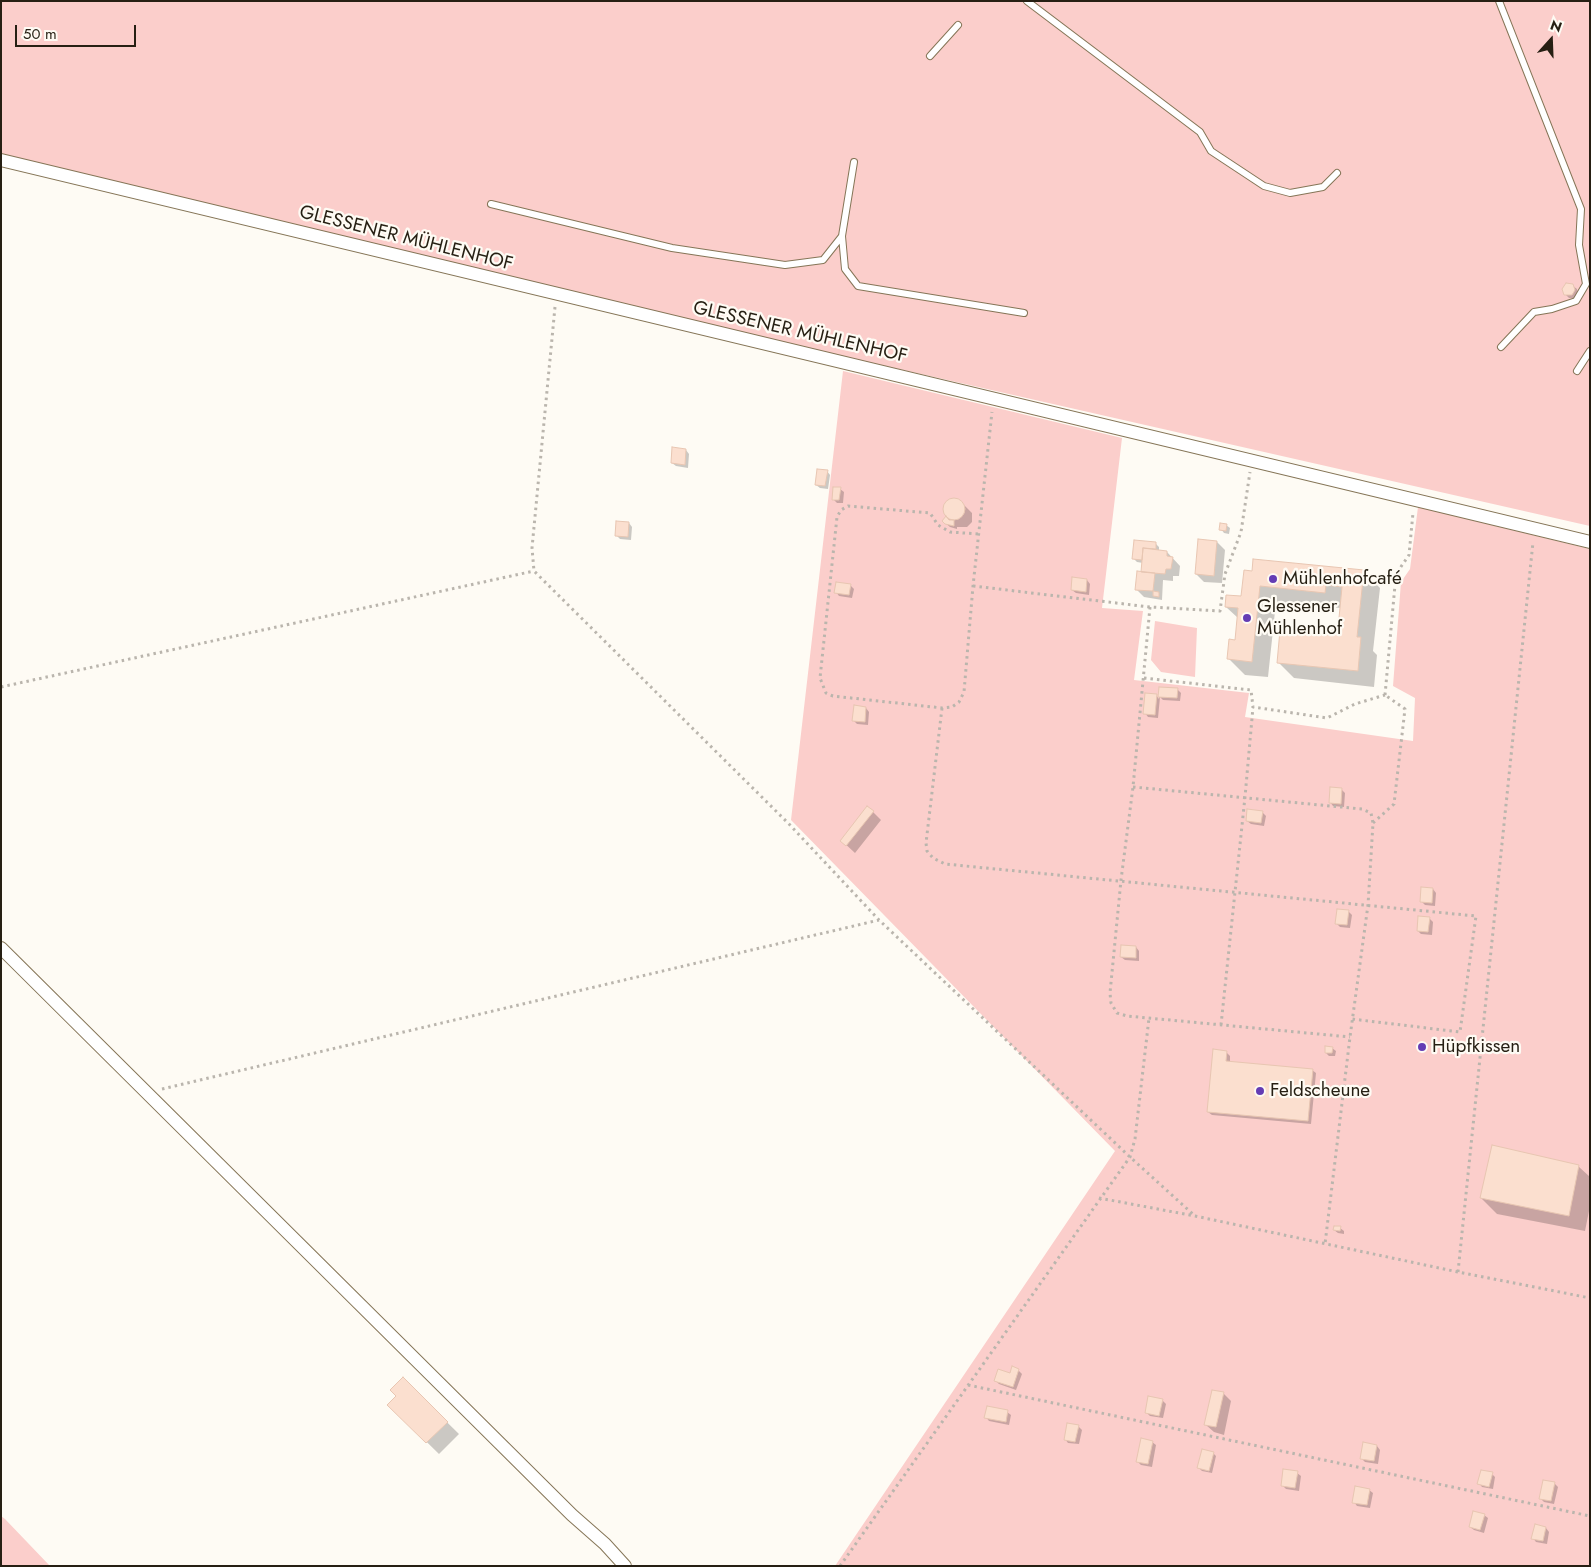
<!DOCTYPE html>
<html>
<head>
<meta charset="utf-8">
<style>
  body { margin:0 }
  #map { position:relative; width:1591px; height:1567px; overflow:hidden; background:#fefbf4; font-family:Jost,sans-serif }
  canvas { display:block }
  .frame { position:absolute; inset:0; border:2px solid #261f13; pointer-events:none }
  .north { position:absolute; left:1526px; top:15px; width:50px; height:50px; -webkit-text-stroke:4px #fefbf4; paint-order:stroke; rotate:20deg; font-size:14px; font-weight:700; line-height:20px; text-align:center; color:#261f13 }
  .north::after { content:''; display:block; margin:auto; width:18px; height:22px; background:#261f13; clip-path:polygon(50% 0,100% 100%,50% 72%,0 100%) }
  .scale { position:absolute; left:15px; top:25px; width:121px; height:22px; box-sizing:border-box; border:2px solid #261f13; border-top:0; padding-left:6px; font-size:15px; line-height:18px; white-space:nowrap; color:#261f13; -webkit-text-stroke:4px #fefbf4; paint-order:stroke }
</style>
</head>
<body>
<div id="map">
<canvas width="1591" height="1567"></canvas>
<div class="frame"></div>
<div class="north">N</div>
<div class="scale">50 m</div>
</div>
<script>
const ctx = document.querySelector('canvas').getContext('2d');
ctx.lineJoin = 'round';
function fill(path, color) {
  ctx.fillStyle = color;
  ctx.fill(path, 'evenodd');
}
function toPath(rows) {
  const path = new Path2D();
  for (const r of rows) {
    if (r.length === 3) {
      path.moveTo(r[0] + r[2], r[1]);
      path.arc(r[0], r[1], r[2], 0, 2 * Math.PI);
      continue;
    }
    path.moveTo(r[0], r[1]);
    for (let i = 2; i < r.length; i += 2) path.lineTo(r[i], r[i + 1]);
  }
  return path;
}
function strokePath(path, color, width, dash) {
  ctx.strokeStyle = color;
  ctx.lineWidth = width;
  ctx.lineCap = dash ? 'butt' : 'round';
  ctx.setLineDash(dash || []);
  ctx.stroke(path);
}
function write(font, color, halo, rows, align = 'center') {
  ctx.font = font + ' Jost,sans-serif';
  ctx.lineWidth = 4.5;
  ctx.setLineDash([]);
  ctx.textBaseline = 'middle';
  ctx.strokeStyle = halo;
  ctx.fillStyle = color;
  for (const [text, x, y, turn = 0] of rows) {
    ctx.save();
    ctx.translate(x, y);
    ctx.rotate((+turn || 0) * Math.PI / 180);
    ctx.textAlign = isNaN(turn) ? turn : align;
    if (halo) ctx.strokeText(text, 0, 0);
    ctx.fillText(text, 0, 0);
    ctx.restore();
  }
}
fill(toPath([
  [1,1,1590,1,1590,526,846,357,1,156],
  [843,371,1122,438,1102,608,1143,611,1134,680,1249,693,1245,717,1413,741,1415,698,1393,686,1401,582,1410,569,1418,507,1590,549,1590,1566,835,1566,1115,1151,791,820],
  [1155,621,1197,628,1195,677,1161,672,1151,660],
  [1,1516,5,1519,50,1566,1,1566]
]), '#fbcecb');
fill(toPath([
  [1573,286,1577,289,1578,294,1575,298,1569,298,1565,294],
  [686,450,689,454,688,468,676,466,672,463],
  [827,471,830,475,828,489,820,488,816,485],
  [840,489,844,492,843,503,837,503,833,499],
  [950,499,958,499,972,513,972,522,967,527,957,527,957,529,950,527,943,521,948,516,944,513,944,505],
  [629,523,632,527,631,540,620,539,616,535],
  [1226,525,1230,528,1229,534,1224,533,1221,529],
  [1136,541,1156,544,1159,547,1159,551,1167,552,1180,566,1179,576,1173,576,1173,581,1163,580,1162,600,1144,597,1136,589,1142,573,1143,563,1137,562,1134,559],
  [1217,542,1225,550,1222,583,1204,582,1196,574],
  [1363,571,1380,588,1373,651,1377,655,1374,687,1294,678,1278,662,1331,636,1339,630,1341,608,1276,602,1268,677,1245,675,1228,658,1236,641,1238,618,1226,607,1242,598,1245,572],
  [1087,580,1090,584,1089,595,1076,593,1072,590],
  [850,585,854,589,852,598,839,596,836,592],
  [1160,688,1177,689,1181,693,1180,701,1163,700,1160,697,1158,718,1148,717,1145,713,1156,695,1159,699],
  [866,708,869,712,868,725,857,724,853,720],
  [1342,790,1345,793,1344,807,1333,806,1330,802],
  [873,812,881,820,855,853,841,840],
  [1262,812,1266,816,1264,826,1251,824,1247,821],
  [1433,889,1436,893,1435,906,1425,905,1421,901],
  [1348,911,1352,915,1350,928,1340,927,1336,923],
  [1429,918,1433,922,1432,935,1421,934,1418,931],
  [1136,947,1139,951,1139,961,1125,960,1121,957],
  [1332,1048,1336,1051,1335,1056,1329,1056,1326,1053],
  [1226,1052,1230,1056,1230,1063,1312,1070,1316,1073,1311,1124,1212,1115,1208,1112],
  [1578,1166,1590,1177,1590,1206,1585,1231,1497,1214,1481,1198],
  [1340,1228,1344,1231,1344,1234,1338,1233,1334,1230],
  [1018,1370,1022,1374,1016,1390,999,1384,996,1381],
  [403,1379,459,1434,439,1454,389,1405,397,1396],
  [1223,1393,1231,1401,1224,1435,1214,1432,1206,1425],
  [1162,1400,1166,1404,1163,1418,1150,1416,1147,1413],
  [1007,1412,1011,1415,1009,1425,989,1421,986,1417],
  [1078,1426,1082,1430,1079,1444,1068,1443,1065,1439],
  [1152,1442,1156,1445,1152,1467,1141,1465,1138,1462],
  [1377,1446,1380,1450,1378,1464,1365,1462,1361,1458],
  [1213,1453,1216,1456,1212,1473,1202,1471,1199,1468],
  [1297,1473,1301,1476,1299,1491,1286,1489,1282,1485],
  [1492,1474,1495,1477,1493,1489,1482,1487,1479,1483],
  [1554,1483,1558,1487,1554,1504,1544,1502,1540,1498],
  [1369,1490,1373,1493,1370,1508,1357,1506,1354,1502],
  [1484,1515,1488,1518,1484,1533,1474,1530,1470,1527],
  [1546,1528,1549,1532,1547,1544,1536,1542,1533,1538]
]), '#0003');
const building = toPath([
  [1566,283,1573,284,1575,290,1572,295,1564,295,1562,289,1566,283],
  [672,447,686,449,685,465,671,463,672,447],
  [817,469,828,470,825,486,815,485,817,469],
  [833,487,841,487,839,500,832,500,833,487],
  [954,509,11],
  [946,516,949,520,954,520,954,526,945,524,942,521,946,516],
  [616,521,629,522,628,537,615,536,616,521],
  [1220,523,1227,524,1226,531,1219,530,1220,523],
  [1198,539,1217,541,1214,576,1195,574,1198,539],
  [1134,540,1156,542,1156,549,1143,548,1142,560,1132,559,1134,540],
  [1143,548,1167,551,1167,556,1173,557,1171,569,1166,569,1165,574,1141,572,1143,548],
  [1253,559,1364,570,1357,637,1361,637,1358,671,1277,663,1280,630,1330,635,1331,631,1335,628,1338,628,1342,587,1326,585,1325,593,1260,586,1252,662,1227,659,1229,639,1235,640,1238,608,1225,607,1226,595,1241,596,1244,570,1252,571,1253,559],
  [1137,571,1155,573,1153,591,1135,590,1137,571],
  [1072,577,1087,579,1086,592,1071,590,1072,577],
  [836,582,851,584,849,595,834,593,836,582],
  [1153,591,1159,592,1159,597,1153,596,1153,591],
  [1159,687,1178,688,1177,698,1158,697,1159,687],
  [1145,693,1157,694,1155,715,1143,714,1145,693],
  [854,705,866,707,865,722,852,721,854,705],
  [1330,787,1342,788,1341,804,1329,803,1330,787],
  [867,806,874,811,846,846,840,841,867,806],
  [1247,809,1263,811,1261,823,1246,821,1247,809],
  [1421,887,1433,888,1432,903,1420,902,1421,887],
  [1337,909,1349,910,1347,925,1335,924,1337,909],
  [1418,916,1430,917,1428,932,1417,931,1418,916],
  [1121,945,1136,946,1136,958,1120,957,1121,945],
  [1325,1046,1333,1047,1332,1053,1325,1053,1325,1046],
  [1213,1049,1227,1051,1226,1061,1313,1069,1308,1121,1207,1112,1213,1049],
  [1492,1145,1579,1165,1569,1216,1480,1198,1492,1145],
  [1334,1226,1341,1226,1340,1231,1333,1230,1334,1226],
  [1012,1366,1019,1369,1013,1387,994,1381,998,1369,1010,1373,1012,1366],
  [403,1377,448,1422,426,1443,387,1405,396,1396,390,1390,403,1377],
  [1212,1390,1224,1392,1216,1427,1204,1425,1212,1390],
  [1148,1396,1163,1399,1159,1416,1145,1413,1148,1396],
  [987,1406,1008,1410,1006,1422,984,1418,987,1406],
  [1067,1423,1079,1425,1075,1442,1064,1440,1067,1423],
  [1141,1438,1153,1441,1148,1464,1136,1462,1141,1438],
  [1363,1442,1377,1445,1374,1461,1360,1459,1363,1442],
  [1202,1449,1214,1452,1209,1471,1197,1468,1202,1449],
  [1283,1469,1298,1471,1295,1488,1281,1486,1283,1469],
  [1481,1470,1493,1472,1489,1487,1477,1484,1481,1470],
  [1543,1480,1555,1482,1551,1501,1539,1499,1543,1480],
  [1355,1486,1370,1489,1367,1505,1352,1503,1355,1486],
  [1473,1511,1485,1514,1480,1530,1469,1527,1473,1511],
  [1535,1524,1546,1527,1543,1541,1531,1539,1535,1524]
]);
fill(building, '#fbdfcf');
strokePath(building, '#e8c6b2', 1);
const lane = toPath([
  [1027,1,1200,132,1211,151,1264,186,1290,193,1323,187,1337,173],
  [1499,1,1581,209,1579,245,1586,284,1576,301,1552,309,1534,312,1501,347],
  [930,56,958,25],
  [491,204,672,248,785,265,823,260,842,236,854,162],
  [842,236,845,269,858,286,1024,313],
  [1577,371,1590,351]
]);
const street = toPath([
  [1,160,1590,542],
  [1,948,572,1515,605,1544,625,1566]
]);
strokePath(lane, '#857557', 8);
strokePath(street, '#857557', 14);
strokePath(toPath([
  [555,307,532,548,534,571,789,824,879,920],
  [978,534,950,532,938,525,930,513,848,506,841,510,837,517,820,678,826,693,833,696,942,708,952,707,959,702,964,692,973,586,992,412],
  [973,586,1150,607,1220,611,1225,574,1241,532,1250,472],
  [1150,607,1133,787,1121,880,1110,993,1111,1003,1117,1013,1127,1016,1350,1037],
  [1144,678,1251,690,1253,707,1327,718,1355,704,1385,695],
  [1,687,534,571],
  [1385,695,1396,574,1409,555,1413,513],
  [942,708,926,843,927,851,933,858,945,864,1476,916,1460,1032,1352,1019],
  [1133,787,1362,809,1371,813,1373,823,1368,905,1350,1037,1325,1244],
  [1373,823,1394,804,1405,709,1385,695],
  [1221,1025,1245,797,1253,707],
  [162,1089,879,920,1130,1157,1195,1216],
  [1099,1198,1195,1216,1458,1272,1590,1298],
  [1458,1272,1533,542],
  [968,1385,1590,1516],
  [840,1566,1130,1157,1135,1139,1149,1018]
]), '#bab5ad', 3, [2.5, 4]);
strokePath(lane, '#fff', 6);
strokePath(street, '#fff', 12);
for (const [x, y, r, color] of [
  [1273,579,5,"#643cb4"],
  [1247,618,5,"#643cb4"],
  [1422,1047,5,"#643cb4"],
  [1260,1091,5,"#643cb4"]
]) {
  const dot = new Path2D();
  dot.arc(x, y, r, 0, 2 * Math.PI);
  ctx.fillStyle = color;
  ctx.fill(dot);
  strokePath(dot, '#fefbf4', 2);
}
write('19px', '#261f13', '#fefbf4', [
  ["GLESSENER MÜHLENHOF",406,239,14],
  ["GLESSENER MÜHLENHOF",800,333,13]
]);
write('19px', '#261f13', '#fefbf4', [
  ["Mühlenhofcafé",1283,579],
  ["Glessener",1257,607],
  ["Mühlenhof",1257,629],
  ["Hüpfkissen",1432,1047],
  ["Feldscheune",1270,1091]
], 'left');
</script>
</body>
</html>
